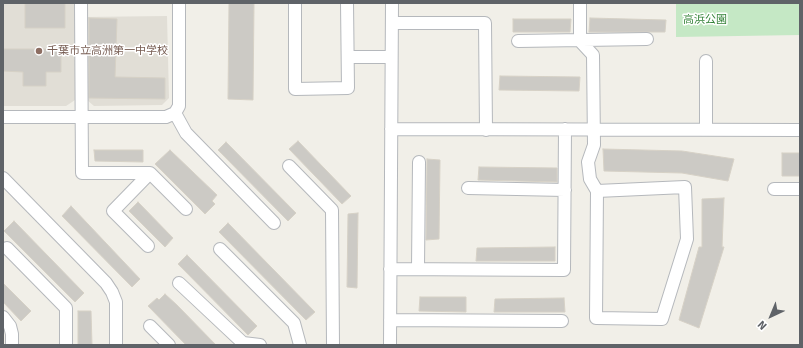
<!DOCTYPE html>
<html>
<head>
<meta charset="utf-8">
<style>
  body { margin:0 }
  #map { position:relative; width:803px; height:348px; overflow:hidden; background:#f1efe8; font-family:Signika,sans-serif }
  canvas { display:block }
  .frame { position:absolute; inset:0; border:4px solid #5f6368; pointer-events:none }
  .north { position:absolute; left:751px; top:296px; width:40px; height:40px; -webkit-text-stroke:3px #fff; paint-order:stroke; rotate:224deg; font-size:11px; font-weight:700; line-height:16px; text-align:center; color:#5f6368 }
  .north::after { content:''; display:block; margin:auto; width:14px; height:18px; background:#5f6368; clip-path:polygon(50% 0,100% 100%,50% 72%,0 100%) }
</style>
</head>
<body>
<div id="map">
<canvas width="803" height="348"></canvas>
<div class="frame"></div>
<div class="north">N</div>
</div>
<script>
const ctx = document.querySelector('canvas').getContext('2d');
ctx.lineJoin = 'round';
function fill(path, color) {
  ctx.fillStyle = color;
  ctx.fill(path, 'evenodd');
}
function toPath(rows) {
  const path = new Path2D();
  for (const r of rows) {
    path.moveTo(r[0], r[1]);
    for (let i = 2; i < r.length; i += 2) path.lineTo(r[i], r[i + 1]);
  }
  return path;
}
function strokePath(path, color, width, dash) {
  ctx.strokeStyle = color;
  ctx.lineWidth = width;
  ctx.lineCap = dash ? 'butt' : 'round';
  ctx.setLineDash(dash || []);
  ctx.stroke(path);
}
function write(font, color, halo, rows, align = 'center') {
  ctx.font = font + ' Signika,"Noto Sans JP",sans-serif';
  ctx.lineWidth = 3;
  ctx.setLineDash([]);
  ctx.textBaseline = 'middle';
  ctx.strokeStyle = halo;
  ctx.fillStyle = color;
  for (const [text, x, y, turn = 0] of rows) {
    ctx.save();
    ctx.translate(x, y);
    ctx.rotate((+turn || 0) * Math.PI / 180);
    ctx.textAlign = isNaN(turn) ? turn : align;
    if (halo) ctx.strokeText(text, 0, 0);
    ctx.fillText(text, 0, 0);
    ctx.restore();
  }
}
fill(toPath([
  [3,3,75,3,75,100,66,106,3,106],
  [167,16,169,98,162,105,94,106,87,100,85,17]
]), '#e1ded6');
fill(toPath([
  [676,3,800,3,800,35,676,37]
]), '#c5e8c5');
const building = toPath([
  [25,3,65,3,65,28,25,28,25,3],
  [229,3,254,3,253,100,228,99,229,3],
  [89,18,117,19,115,77,165,78,165,99,89,98,89,18],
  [590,18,666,20,665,32,589,32,590,18],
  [513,19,571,19,570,32,513,32,513,19],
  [3,49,61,49,61,72,46,72,46,86,23,86,23,72,3,71,3,49],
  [500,76,580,77,579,91,499,90,500,76],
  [298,141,351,196,342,204,289,149,298,141],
  [226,142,296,213,288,221,218,150,226,142],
  [603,149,682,151,734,159,728,181,682,173,604,171,603,149],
  [94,150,143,150,143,162,95,161,94,150],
  [170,150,217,195,212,201,215,204,205,214,155,164,170,150],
  [782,153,800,153,800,176,782,176,782,153],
  [427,159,440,160,439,239,426,240,427,159],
  [479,167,557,168,557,182,478,180,479,167],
  [724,198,722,247,724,247,699,328,679,320,699,247,702,247,702,199,724,198],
  [138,202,173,238,165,247,129,211,138,202],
  [71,206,140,279,132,287,62,216,71,206],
  [358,213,357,288,347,287,348,214,358,213],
  [14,221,84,293,75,302,4,231,14,221],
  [228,223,315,312,306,320,219,232,228,223],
  [555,247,555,261,476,261,477,248,555,247],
  [187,255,257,326,248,335,178,264,187,255],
  [3,283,31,311,21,321,3,302,3,283],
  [165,294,177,305,216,345,186,345,148,306,157,298,159,300,165,294],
  [420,297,466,297,466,312,419,311,420,297],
  [564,298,565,312,494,312,495,299,564,298],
  [78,311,91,311,92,345,78,345,78,311]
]);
fill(building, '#cccac5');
strokePath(building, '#d6d1c6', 1);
const minor = toPath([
  [81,3,82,173,150,173,186,209],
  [295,3,295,89,348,88,347,3],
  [580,3,580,41,593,55,594,145,588,162,590,179,597,191,596,318,662,319,687,239,685,187,597,191],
  [392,23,485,23,486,130],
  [518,41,647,39],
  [348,57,391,57],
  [706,61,706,129],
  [175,113,186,133,274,223],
  [3,117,166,117,175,113,179,106,179,3],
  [391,129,800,130],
  [289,166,332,210,333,345],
  [3,178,106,283,112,292,116,302,116,345],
  [468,188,565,190],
  [774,189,800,189],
  [148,246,113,211,150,173],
  [7,248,66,308,66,345],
  [220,249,294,323,300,345],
  [418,268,419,162],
  [390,269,564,270,565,129],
  [179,283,243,343,260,345],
  [3,317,10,326,12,334,12,345],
  [390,320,562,321],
  [150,326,169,345],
  [390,345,392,3]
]);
strokePath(minor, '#b5b8bc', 14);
strokePath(minor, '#fff', 12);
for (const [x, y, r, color] of [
  [39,51,4,"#8d6e63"]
]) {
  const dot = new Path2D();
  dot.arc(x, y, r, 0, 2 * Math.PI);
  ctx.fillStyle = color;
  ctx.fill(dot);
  strokePath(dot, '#fff', 1.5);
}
write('11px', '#348238', '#fff', [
  ["高浜公園",705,20]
]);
write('11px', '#785e54', '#fff', [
  ["千葉市立高洲第一中学校",47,51]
], 'left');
</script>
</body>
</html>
